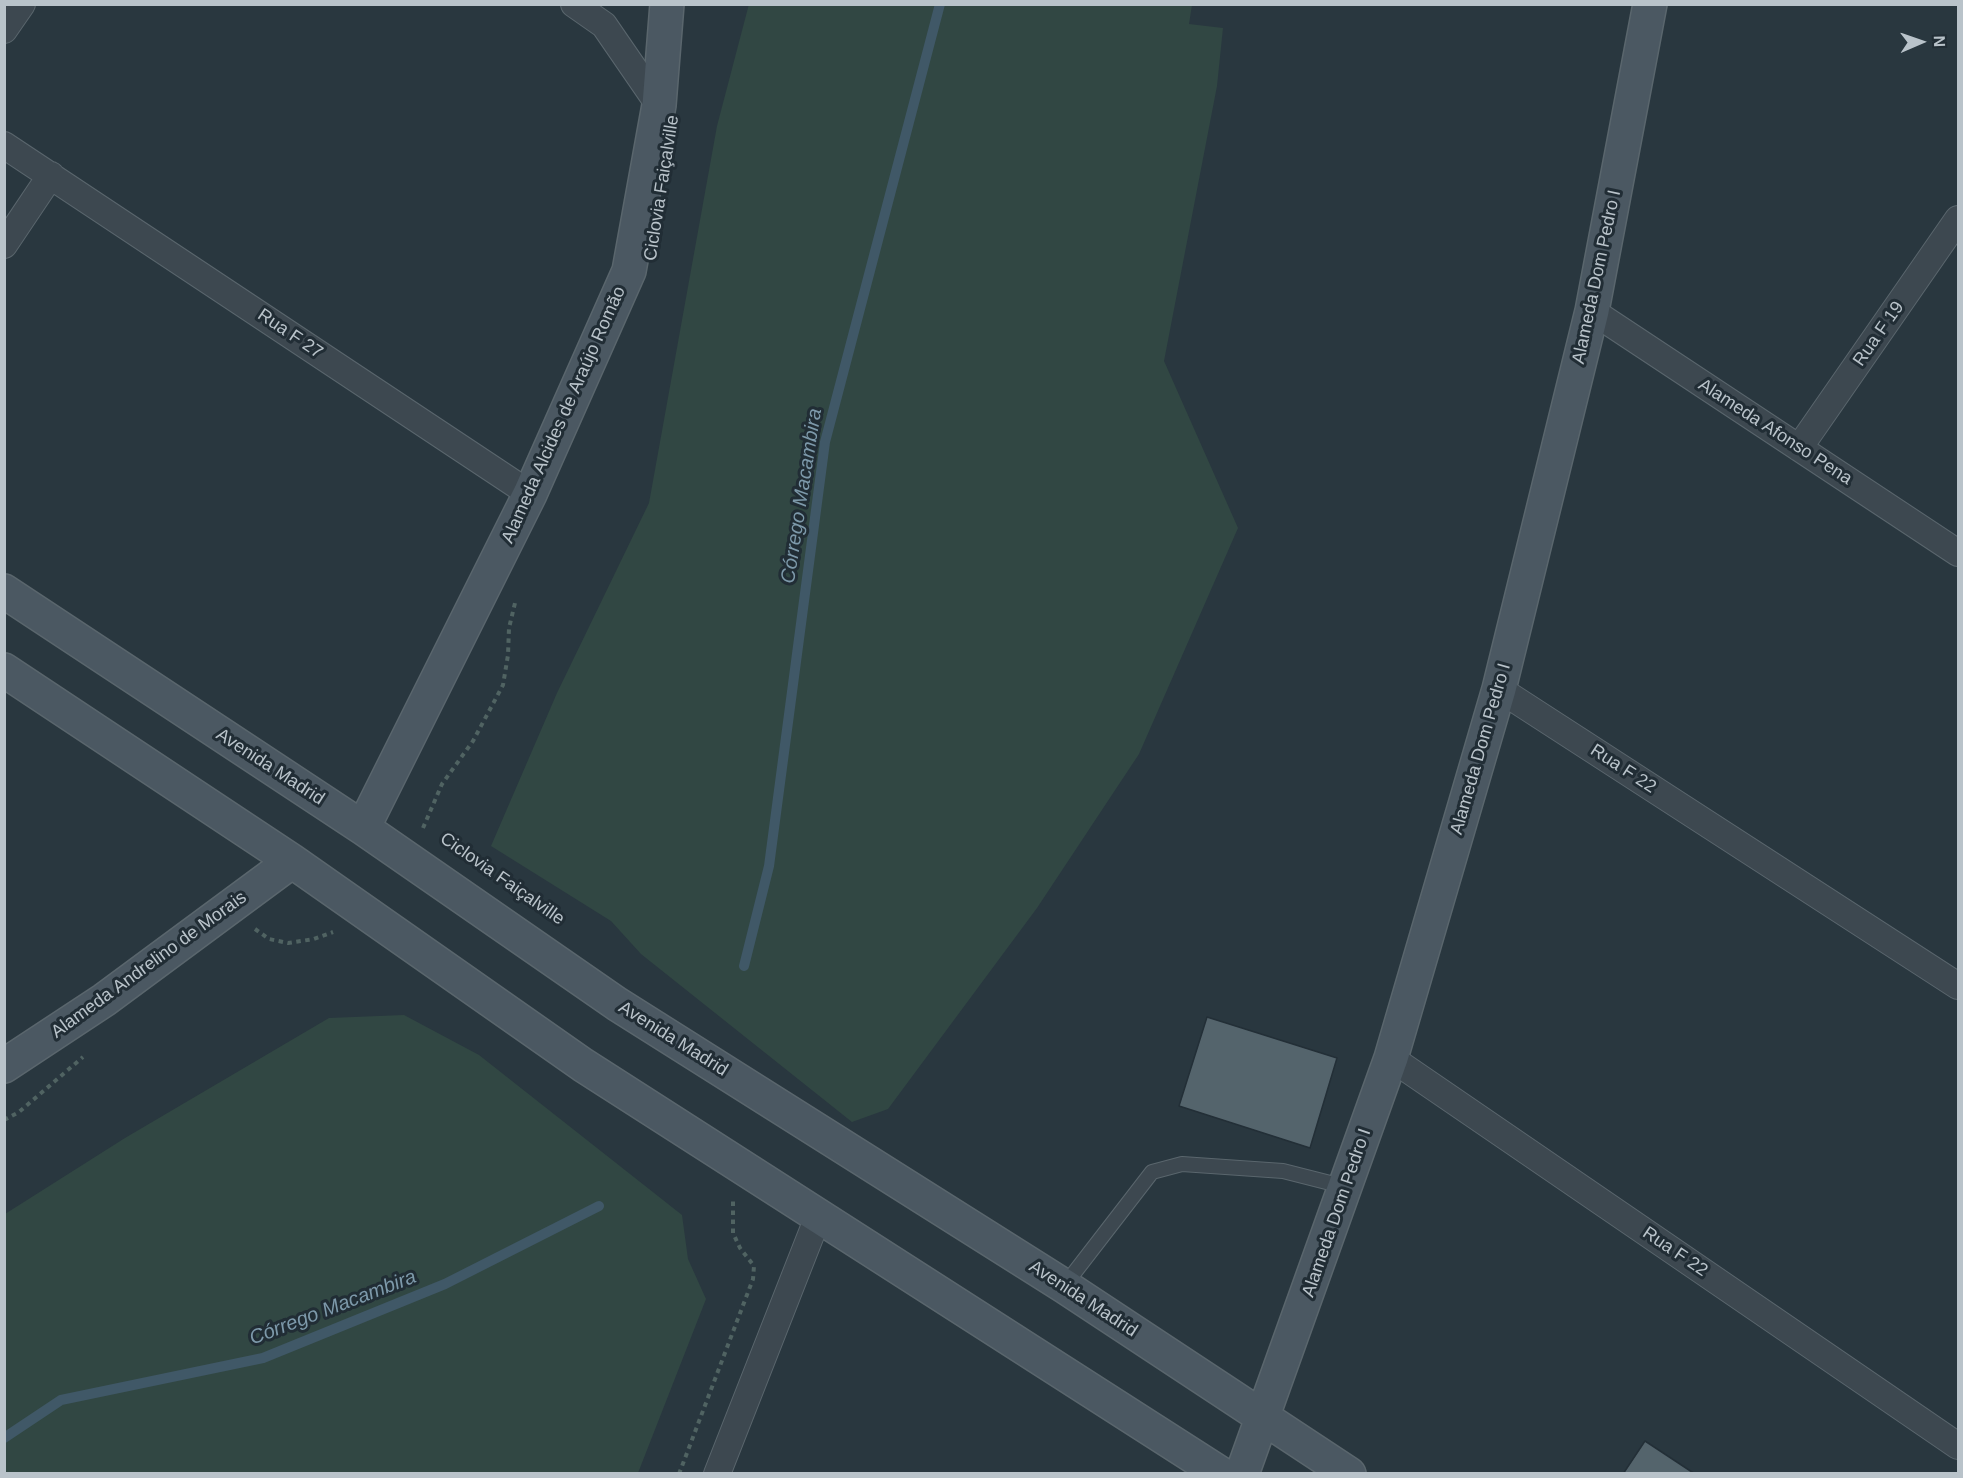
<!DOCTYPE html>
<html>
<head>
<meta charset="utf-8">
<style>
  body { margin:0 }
  #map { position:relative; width:1963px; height:1478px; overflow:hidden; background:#29373f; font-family:Helvetica,sans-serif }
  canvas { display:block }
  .frame { position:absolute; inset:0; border:6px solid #b9c3ca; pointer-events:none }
  .north { position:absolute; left:1891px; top:12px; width:60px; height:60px; -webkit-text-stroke:4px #212d35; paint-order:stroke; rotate:88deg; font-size:16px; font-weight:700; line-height:24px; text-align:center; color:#b9c3ca }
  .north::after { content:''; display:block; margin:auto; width:21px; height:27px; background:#b9c3ca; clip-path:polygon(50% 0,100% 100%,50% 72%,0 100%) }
</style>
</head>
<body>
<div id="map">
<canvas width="1963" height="1478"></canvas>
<div class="frame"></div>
<div class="north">N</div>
</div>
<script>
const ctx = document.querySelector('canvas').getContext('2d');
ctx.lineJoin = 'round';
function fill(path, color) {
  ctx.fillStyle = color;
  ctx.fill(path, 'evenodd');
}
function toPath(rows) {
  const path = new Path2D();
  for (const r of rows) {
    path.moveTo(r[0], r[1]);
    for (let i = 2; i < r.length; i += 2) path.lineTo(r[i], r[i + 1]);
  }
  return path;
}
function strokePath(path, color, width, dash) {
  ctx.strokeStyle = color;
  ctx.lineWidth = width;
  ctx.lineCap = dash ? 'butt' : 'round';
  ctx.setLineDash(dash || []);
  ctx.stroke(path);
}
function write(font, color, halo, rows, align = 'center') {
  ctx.font = font + ' Helvetica,sans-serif';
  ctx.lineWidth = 6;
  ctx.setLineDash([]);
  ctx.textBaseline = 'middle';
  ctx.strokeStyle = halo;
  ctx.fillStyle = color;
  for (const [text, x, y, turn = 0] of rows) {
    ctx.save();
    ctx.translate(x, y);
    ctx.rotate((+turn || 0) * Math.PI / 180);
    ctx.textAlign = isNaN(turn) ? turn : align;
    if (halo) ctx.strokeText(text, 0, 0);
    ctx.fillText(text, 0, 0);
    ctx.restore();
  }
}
fill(toPath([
  [749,4,1192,5,1189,24,1223,28,1217,86,1164,361,1238,528,1139,754,1037,908,888,1109,852,1122,641,954,611,921,491,846,557,693,649,503,717,126],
  [404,1015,479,1055,682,1215,688,1259,706,1299,638,1473,5,1473,5,1214,125,1138,329,1018]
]), '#314743');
strokePath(toPath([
  [744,966,769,866,825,442,940,4],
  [4,1438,61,1400,263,1358,445,1284,599,1206]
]), '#405867', 10);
const building = toPath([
  [1207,1017,1337,1058,1310,1148,1179,1106,1207,1017],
  [1645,1441,1695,1474,1623,1474,1645,1441]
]);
fill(building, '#54646c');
strokePath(building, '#232f37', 1.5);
const lane = toPath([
  [1064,1286,1152,1172,1182,1164,1283,1171,1346,1187]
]);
const street = toPath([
  [574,4,604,25,659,105],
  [4,30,22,4],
  [4,145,530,494],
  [4,245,51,175],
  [1592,311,1958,553],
  [1799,448,1958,219],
  [1499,689,1958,986],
  [1391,1058,1958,1446],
  [717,1474,818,1217]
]);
const secondary = toPath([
  [4,591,363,828,617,1004,1064,1286,1349,1474],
  [4,670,292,861,583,1065,1221,1474],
  [363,828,530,494,629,271,659,105,667,4],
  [4,1066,104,1000,292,861],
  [1242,1474,1391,1058,1499,689,1592,311,1650,4]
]);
strokePath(lane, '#5a666d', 16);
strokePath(street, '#5a666d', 28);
strokePath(secondary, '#5a666d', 36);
strokePath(toPath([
  [423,828,442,784,473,741,503,685,508,655,509,628,515,603],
  [255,929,269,939,288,943,314,939,333,932],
  [4,1120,19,1112,83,1057],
  [679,1474,753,1279,754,1266,740,1248,733,1233,733,1200]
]), '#506362', 4, [4.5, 4.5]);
strokePath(lane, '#3d4850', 14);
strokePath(street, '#3d4850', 26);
strokePath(secondary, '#4b5862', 33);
write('18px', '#b9c3ca', '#212d35', [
  ["Ciclovia Faiçalville",662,188,-81],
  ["Alameda Dom Pedro I",1597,277,-78],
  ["Rua F 27",290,334,34],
  ["Rua F 19",1879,334,-55],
  ["Alameda Alcides de Araújo Romão",564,415,-66],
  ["Alameda Afonso Pena",1775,432,33],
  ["Alameda Dom Pedro I",1481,749,-74],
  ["Avenida Madrid",270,767,33],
  ["Rua F 22",1623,769,33],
  ["Ciclovia Faiçalville",502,879,35],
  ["Alameda Andrelino de Morais",149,965,-36],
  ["Avenida Madrid",673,1039,32],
  ["Alameda Dom Pedro I",1337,1213,-71],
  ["Rua F 22",1675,1252,34],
  ["Avenida Madrid",1083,1299,33]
]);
write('italic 20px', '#7d99aa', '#212d35', [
  ["Córrego Macambira",802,496,-81],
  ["Córrego Macambira",333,1308,-21]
]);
</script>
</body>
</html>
